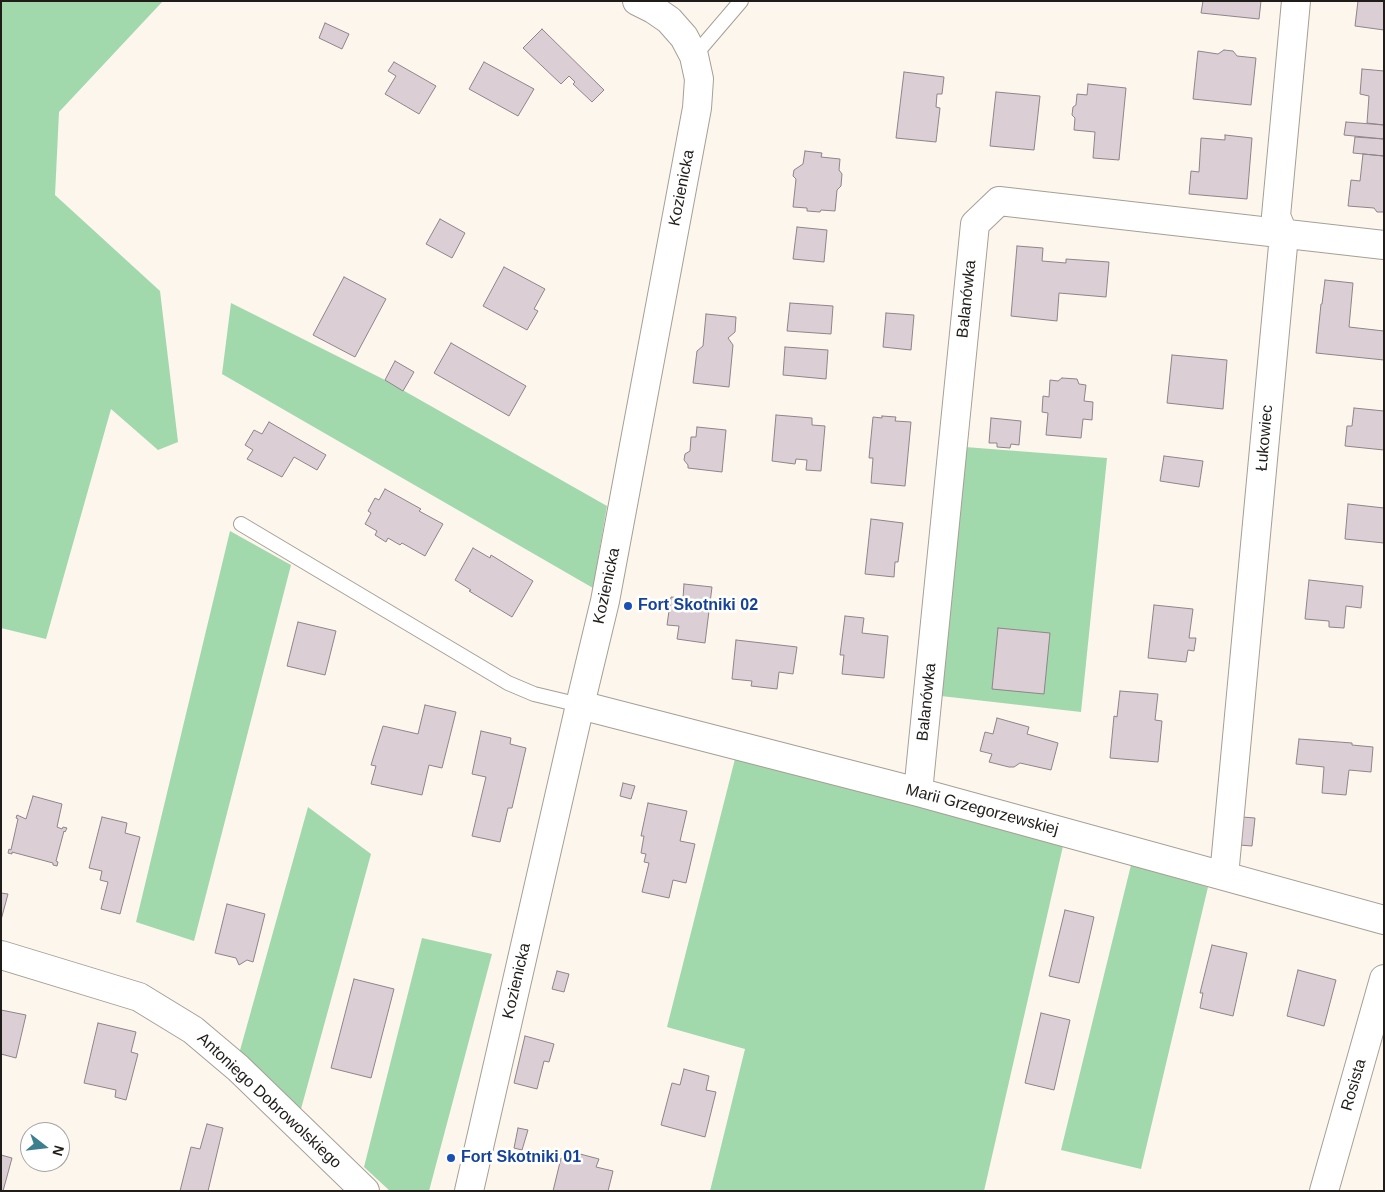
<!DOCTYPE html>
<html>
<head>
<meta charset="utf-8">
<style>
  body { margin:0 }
  #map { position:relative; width:1385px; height:1192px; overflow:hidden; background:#fdf6ec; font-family:Helvetica,sans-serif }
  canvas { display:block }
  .frame { position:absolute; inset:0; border:2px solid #1f1c19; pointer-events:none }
  .north { position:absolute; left:20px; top:1122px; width:50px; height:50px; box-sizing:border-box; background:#fff; border:1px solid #a5a4a3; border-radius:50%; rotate:106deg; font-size:14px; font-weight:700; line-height:20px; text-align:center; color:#1f1c19 }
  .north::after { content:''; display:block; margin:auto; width:18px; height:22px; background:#3c808f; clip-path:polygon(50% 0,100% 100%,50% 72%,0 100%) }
</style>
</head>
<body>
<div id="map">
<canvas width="1385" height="1192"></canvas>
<div class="frame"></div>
<div class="north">N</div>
</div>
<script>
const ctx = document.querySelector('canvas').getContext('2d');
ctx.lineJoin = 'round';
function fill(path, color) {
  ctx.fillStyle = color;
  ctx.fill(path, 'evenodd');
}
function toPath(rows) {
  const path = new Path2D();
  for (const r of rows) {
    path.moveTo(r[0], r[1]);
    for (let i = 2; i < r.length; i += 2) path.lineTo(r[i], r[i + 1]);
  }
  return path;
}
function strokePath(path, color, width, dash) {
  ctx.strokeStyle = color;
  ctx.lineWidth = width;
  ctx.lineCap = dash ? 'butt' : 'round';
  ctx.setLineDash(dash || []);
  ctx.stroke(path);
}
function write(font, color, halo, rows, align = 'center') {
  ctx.font = font + ' Helvetica,sans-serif';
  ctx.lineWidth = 5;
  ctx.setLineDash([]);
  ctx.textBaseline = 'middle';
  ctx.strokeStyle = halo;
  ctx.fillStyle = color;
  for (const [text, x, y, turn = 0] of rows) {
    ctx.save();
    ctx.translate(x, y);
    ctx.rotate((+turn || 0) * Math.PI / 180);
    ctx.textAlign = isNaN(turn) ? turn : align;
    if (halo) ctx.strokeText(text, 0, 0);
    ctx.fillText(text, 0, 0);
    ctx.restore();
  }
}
fill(toPath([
  [1,1,163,1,59,112,55,195,160,291,178,442,158,450,111,409,46,639,1,628],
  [231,303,385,380,607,506,593,588,222,374],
  [965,447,1107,458,1081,712,941,696],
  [230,531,291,565,194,941,136,922],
  [736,755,991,827,1063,846,984,1191,710,1191,745,1049,667,1027],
  [308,807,371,854,301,1109,239,1054],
  [1131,865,1208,887,1141,1169,1061,1150],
  [422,938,492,954,429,1191,390,1191,364,1167]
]), '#a1d8ac');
const building = toPath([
  [1203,1,1261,1,1259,19,1201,13,1203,1],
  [1358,1,1384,1,1384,30,1355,26,1358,1],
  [325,23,349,34,342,49,319,38,325,23],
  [542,29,604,90,592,102,573,84,575,82,569,76,561,84,523,48,542,29],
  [1224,50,1233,51,1237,56,1256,58,1251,105,1193,99,1198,51,1218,54,1224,50],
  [394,62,436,86,419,114,385,94,396,76,388,71,394,62],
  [484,62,534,89,518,116,469,89,484,62],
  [1362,69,1384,71,1384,125,1367,123,1369,96,1360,94,1362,69],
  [904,72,944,77,942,94,937,94,936,107,940,108,936,142,896,138,904,72],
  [1088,84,1126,88,1119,160,1093,158,1095,132,1074,130,1075,118,1072,115,1073,107,1076,105,1077,94,1087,95,1088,84],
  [996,92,1040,96,1034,150,990,146,996,92],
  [1346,122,1384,125,1384,139,1344,135,1346,122],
  [1225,135,1252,138,1247,199,1189,194,1191,171,1199,172,1201,138,1225,140,1225,135],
  [1355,137,1384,139,1384,156,1353,153,1355,137],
  [805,151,822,153,821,157,840,159,839,170,842,174,841,186,837,190,835,211,821,210,820,212,807,211,807,208,793,207,796,179,793,176,794,170,803,164,805,151],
  [1363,154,1384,156,1384,212,1377,212,1374,208,1348,206,1351,180,1360,181,1363,154],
  [440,219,465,233,452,258,426,244,440,219],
  [797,227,827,230,824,262,793,259,797,227],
  [1017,246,1043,248,1042,261,1066,263,1066,259,1109,262,1106,297,1059,293,1057,321,1011,316,1017,246],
  [504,267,545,289,534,309,538,311,527,330,483,306,504,267],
  [344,277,386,299,355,357,313,335,344,277],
  [1325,280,1353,283,1349,327,1384,331,1384,360,1316,353,1321,304,1322,304,1325,280],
  [790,303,833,306,831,334,787,331,790,303],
  [886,313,914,315,911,350,883,347,886,313],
  [706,314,736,317,735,332,728,338,733,345,729,387,693,383,697,351,703,346,706,314],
  [451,343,526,386,509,416,434,373,451,343],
  [785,347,828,350,826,379,783,375,785,347],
  [1172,355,1227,360,1223,409,1167,403,1172,355],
  [395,361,414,372,403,391,385,380,395,361],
  [1062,378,1077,379,1079,384,1086,385,1084,401,1093,402,1092,420,1083,419,1081,438,1046,435,1048,413,1042,412,1043,396,1049,397,1050,380,1058,381,1062,378],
  [1354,408,1384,411,1384,450,1345,446,1347,426,1352,426,1354,408],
  [776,415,812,418,812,425,825,426,821,471,806,470,807,460,796,459,795,464,772,461,776,415],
  [882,416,896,417,895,421,911,422,905,486,871,483,873,458,869,458,873,417,882,418,882,416],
  [991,418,1021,421,1019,445,1011,444,1010,448,997,447,997,443,989,443,991,418],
  [269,422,326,455,317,470,294,457,282,477,247,459,253,450,245,445,254,430,262,434,269,422],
  [697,427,726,430,722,472,688,468,688,465,684,460,685,454,690,451,691,437,696,437,697,427],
  [1164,456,1203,461,1199,487,1160,481,1164,456],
  [385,489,421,509,419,511,443,524,425,556,402,543,400,545,388,538,386,542,375,535,377,531,365,524,371,513,368,511,375,498,379,500,385,489],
  [1348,504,1384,508,1384,543,1345,539,1348,504],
  [871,519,903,523,898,562,895,562,894,577,865,574,871,519],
  [473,548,490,558,491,555,533,581,512,617,469,591,471,590,455,580,473,548],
  [1309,580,1363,586,1361,608,1346,606,1344,628,1329,627,1329,621,1305,619,1309,580],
  [684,584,712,587,705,643,677,639,679,626,667,625,671,597,683,598,684,584],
  [1154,605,1193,609,1189,638,1196,638,1194,651,1188,650,1186,662,1148,658,1154,605],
  [845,616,864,618,862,633,888,636,884,678,842,674,844,655,840,655,845,616],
  [298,622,336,631,325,675,287,666,298,622],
  [998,628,1050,633,1044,694,992,689,998,628],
  [736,640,797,647,793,674,779,672,777,689,751,686,752,681,732,679,736,640],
  [1120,691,1158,694,1155,720,1162,721,1158,762,1110,758,1114,716,1117,717,1120,691],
  [425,705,456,712,442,768,429,765,422,795,371,784,376,766,371,765,383,726,418,734,425,705],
  [997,718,1029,727,1027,734,1058,743,1051,770,1020,763,1014,767,1009,767,989,762,992,754,980,751,985,732,993,734,997,718],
  [481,731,511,738,510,744,526,748,512,808,508,808,500,842,472,836,486,777,472,774,481,731],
  [1299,739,1352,743,1352,745,1373,747,1371,772,1349,770,1346,795,1322,793,1324,767,1296,764,1299,739],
  [623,783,635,786,631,799,620,796,623,783],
  [33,796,62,804,57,827,62,829,63,827,67,828,65,832,64,831,56,861,58,862,57,866,53,865,53,863,12,852,12,854,8,853,9,849,11,850,18,819,16,818,17,815,26,819,33,796],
  [648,803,687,811,680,841,695,844,686,883,673,880,669,898,642,892,649,863,644,862,646,854,641,853,644,836,641,836,648,803],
  [102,817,127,823,125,833,140,837,120,914,101,909,108,882,100,880,102,871,89,868,102,817],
  [1242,817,1255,818,1252,846,1239,845,1242,817],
  [1,893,8,894,1,920,1,893],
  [227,904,265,914,253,962,247,960,239,965,236,958,215,953,227,904],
  [1065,910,1094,917,1079,983,1049,976,1065,910],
  [1212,945,1247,953,1233,1016,1200,1008,1203,993,1200,993,1212,945],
  [1298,970,1336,980,1324,1026,1287,1016,1298,970],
  [557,971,569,974,564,992,552,989,557,971],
  [354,979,394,989,371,1078,331,1068,354,979],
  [1,1010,26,1015,16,1058,1,1054,1,1010],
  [1041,1013,1070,1020,1054,1090,1025,1083,1041,1013],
  [98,1023,136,1032,131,1052,138,1054,126,1100,115,1097,116,1090,84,1083,98,1023],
  [525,1036,554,1044,549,1062,544,1061,537,1089,514,1083,525,1036],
  [684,1069,709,1076,706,1090,716,1092,705,1137,661,1125,672,1083,680,1085,684,1069],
  [207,1124,223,1128,208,1191,180,1191,191,1147,200,1149,207,1124],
  [518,1128,528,1130,522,1150,514,1148,518,1128],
  [580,1154,599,1159,596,1167,613,1171,608,1191,553,1191,561,1158,578,1163,580,1154],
  [1,1155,12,1158,3,1191,1,1191,1,1155]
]);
fill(building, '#dbcfd5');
strokePath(building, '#8f8489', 1);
const service = toPath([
  [694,56,741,1],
  [241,524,508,683,534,694,580,705]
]);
const minor = toPath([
  [580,705,918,792,1384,920],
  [918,792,975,224,999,201,1384,245],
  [1224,876,1284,235,1276,216,1296,1],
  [1,955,139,997,193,1030,238,1068,365,1191],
  [469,1191,580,705,605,601,697,108,699,79,694,56,684,37,669,20,653,9,637,1],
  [1324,1191,1384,979]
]);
strokePath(service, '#a69f96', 16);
strokePath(minor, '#a69f96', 30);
strokePath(service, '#fff', 14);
strokePath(minor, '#fff', 28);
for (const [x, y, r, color] of [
  [628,606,5,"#1a4fb4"],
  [451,1158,5,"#1a4fb4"]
]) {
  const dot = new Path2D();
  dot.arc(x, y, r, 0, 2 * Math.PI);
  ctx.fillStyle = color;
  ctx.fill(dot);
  strokePath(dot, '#fff', 2);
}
write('16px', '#1f1c19', '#fff', [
  ["Kozienicka",682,188,-79],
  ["Balanówka",967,299,-84],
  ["Łukowiec",1265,438,-85],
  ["Kozienicka",607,586,-78],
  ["Balanówka",927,702,-84],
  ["Marii Grzegorzewskiej",982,810,15],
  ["Kozienicka",517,981,-77],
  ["Rosista",1354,1085,-74],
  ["Antoniego Dobrowolskiego",269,1101,43]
]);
write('bold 16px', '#164399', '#fff', [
  ["Fort Skotniki 02",638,606],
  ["Fort Skotniki 01",461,1158]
], 'left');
</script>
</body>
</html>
